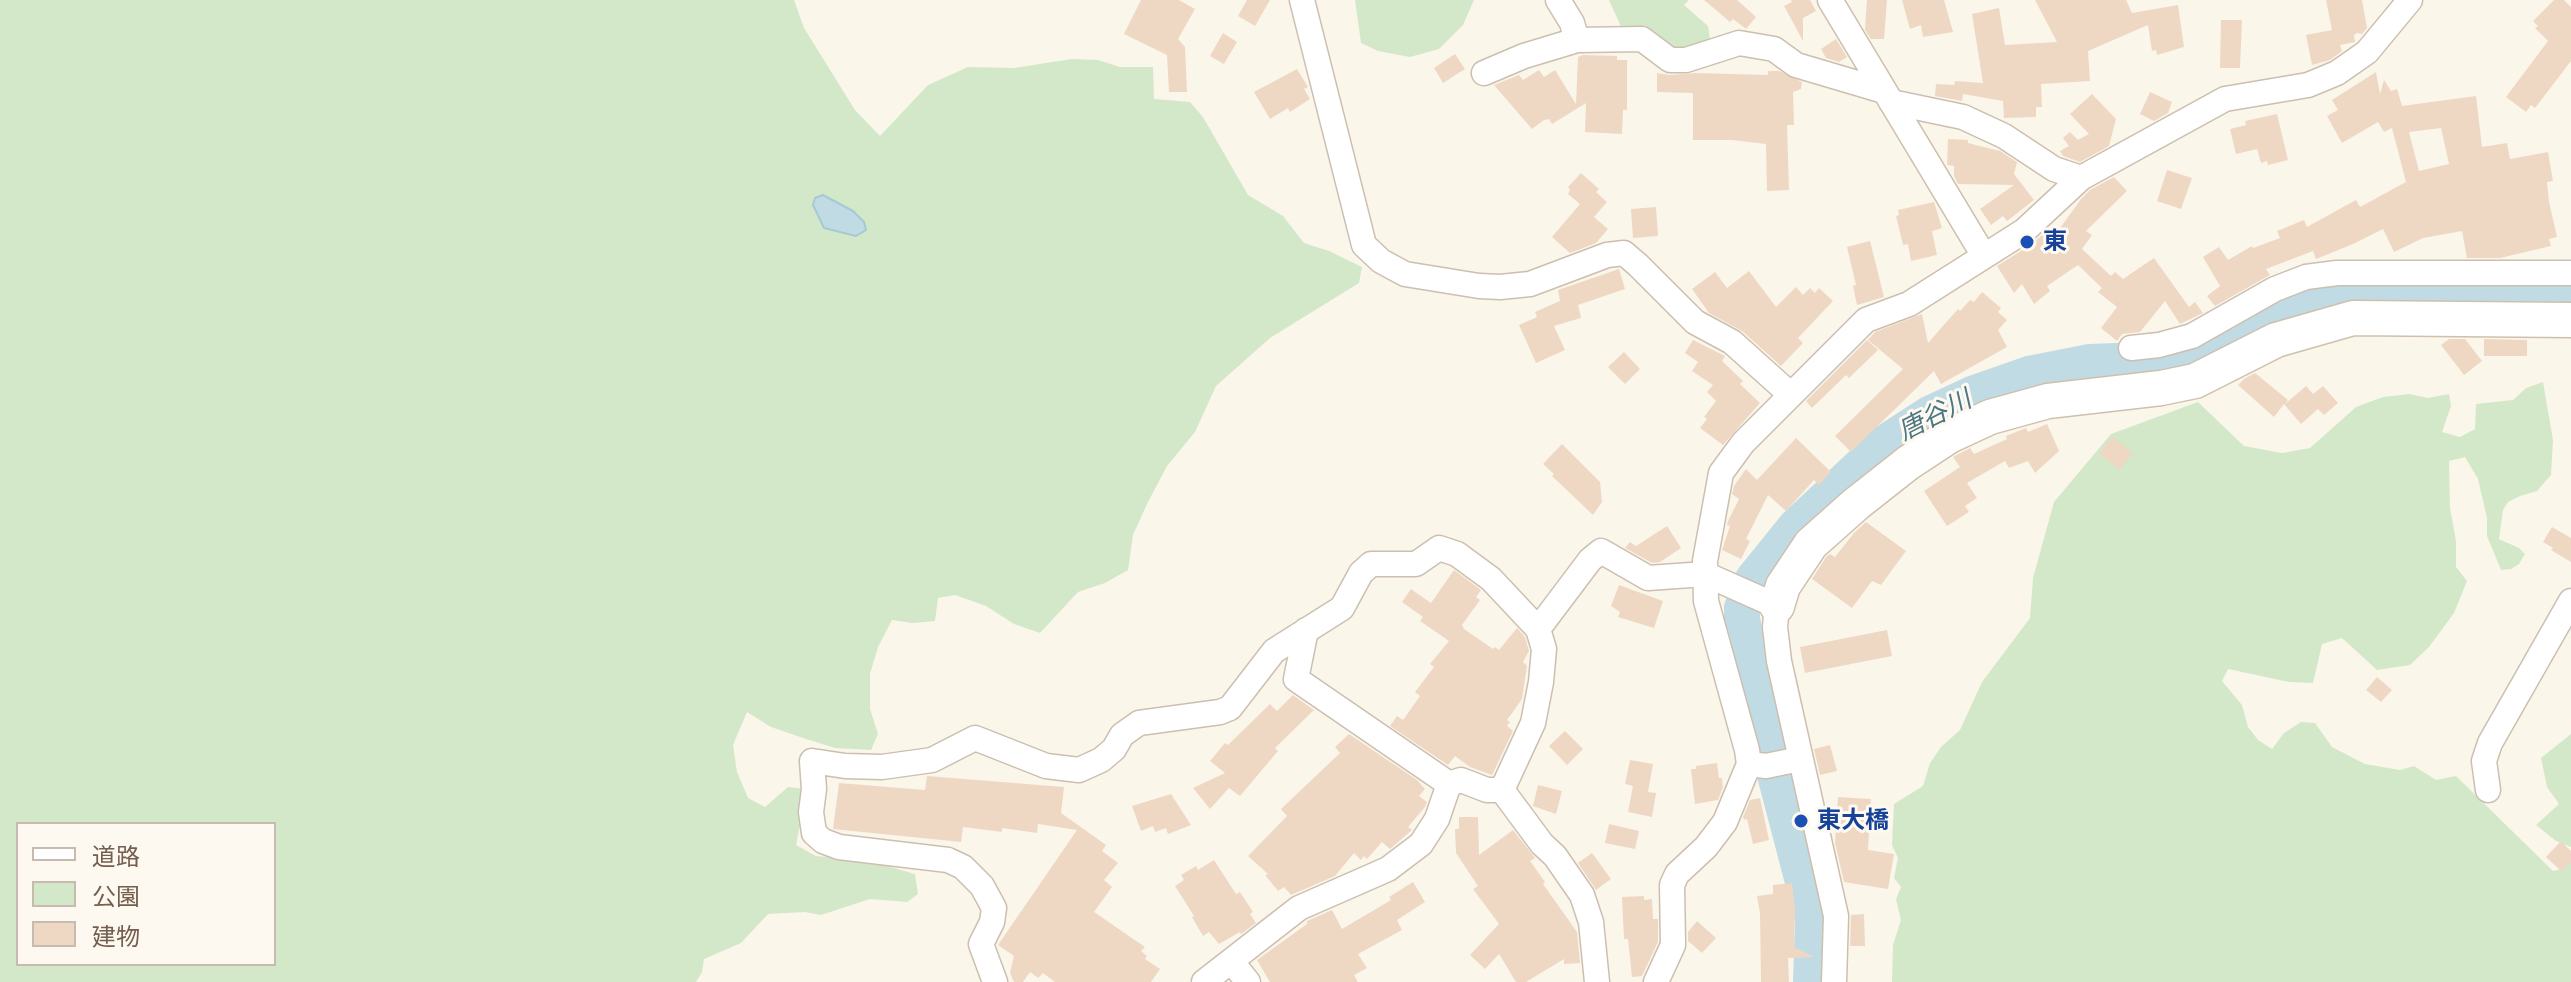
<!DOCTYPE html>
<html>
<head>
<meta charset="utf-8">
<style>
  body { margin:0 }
  #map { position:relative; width:2571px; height:982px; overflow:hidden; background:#fbf6ea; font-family:Figtree,"Noto Sans JP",sans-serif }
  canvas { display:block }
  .legend { position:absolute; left:16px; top:822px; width:260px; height:144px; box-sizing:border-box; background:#fef9f0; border:2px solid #c7bbb0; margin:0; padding:10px 14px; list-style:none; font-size:24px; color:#745f4f }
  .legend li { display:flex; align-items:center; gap:16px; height:40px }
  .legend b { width:40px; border:2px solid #c7bbb0 }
</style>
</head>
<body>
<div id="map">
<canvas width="2571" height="982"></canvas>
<ul class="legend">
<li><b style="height:10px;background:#fff"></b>道路</li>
<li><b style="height:22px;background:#d3e8c9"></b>公園</li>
<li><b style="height:22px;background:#eed8c4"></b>建物</li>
</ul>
</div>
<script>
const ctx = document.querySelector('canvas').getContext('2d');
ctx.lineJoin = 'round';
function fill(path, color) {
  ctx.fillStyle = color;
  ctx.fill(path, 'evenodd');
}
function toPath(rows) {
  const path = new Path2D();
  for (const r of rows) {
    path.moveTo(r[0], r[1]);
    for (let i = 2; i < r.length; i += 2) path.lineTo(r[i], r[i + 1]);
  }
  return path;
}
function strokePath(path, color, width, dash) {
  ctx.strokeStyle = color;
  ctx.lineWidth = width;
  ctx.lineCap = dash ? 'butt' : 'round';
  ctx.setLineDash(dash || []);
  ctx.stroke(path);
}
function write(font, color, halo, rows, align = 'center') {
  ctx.font = font + ' Figtree,"Noto Sans JP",sans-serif';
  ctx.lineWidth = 6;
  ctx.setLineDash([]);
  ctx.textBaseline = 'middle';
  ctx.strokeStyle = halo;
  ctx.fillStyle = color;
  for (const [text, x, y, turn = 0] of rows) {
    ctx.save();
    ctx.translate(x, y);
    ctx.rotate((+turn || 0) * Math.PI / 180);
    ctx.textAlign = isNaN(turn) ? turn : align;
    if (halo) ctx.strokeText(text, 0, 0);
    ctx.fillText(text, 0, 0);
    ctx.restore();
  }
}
fill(toPath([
  [0,0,794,0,804,28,855,110,880,136,928,85,968,67,1014,68,1072,59,1098,60,1120,67,1153,67,1154,99,1190,102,1203,117,1248,195,1283,216,1304,243,1329,251,1362,267,1359,283,1270,338,1216,386,1195,432,1167,466,1147,504,1133,535,1128,570,1105,583,1078,592,1040,633,1014,624,986,606,955,595,938,598,935,621,912,623,892,620,878,647,870,674,870,709,878,734,871,750,835,748,803,738,771,727,747,712,733,745,737,772,748,798,765,807,788,787,807,789,796,845,816,856,869,861,915,874,918,894,907,902,870,899,821,915,805,912,768,914,741,943,704,959,702,972,696,982,0,982],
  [18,824,274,824,274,964,18,964],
  [1355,0,1474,0,1463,25,1439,49,1410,57,1378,51,1361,43],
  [1609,0,1689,0,1684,5,1708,26,1711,46,1684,55,1624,33],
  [2543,382,2553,440,2551,475,2537,491,2520,496,2508,502,2503,510,2499,539,2519,548,2525,554,2519,564,2511,569,2501,570,2487,536,2487,518,2478,479,2465,457,2449,461,2450,508,2456,541,2456,567,2467,581,2454,613,2429,647,2410,665,2377,670,2342,638,2322,644,2313,683,2289,682,2228,669,2222,681,2242,705,2248,727,2258,740,2272,749,2284,733,2301,722,2315,723,2332,747,2365,764,2400,770,2414,766,2436,780,2456,776,2553,871,2561,869,2571,858,2571,982,1892,982,1893,945,1901,920,1896,899,1901,887,1894,878,1898,858,1892,845,1894,804,1923,786,1930,763,1941,747,1960,730,1982,682,2030,618,2033,578,2054,502,2111,434,2198,402,2244,446,2282,453,2310,448,2356,407,2383,397,2409,394,2428,398,2449,394,2451,406,2442,432,2460,437,2475,429,2476,404,2513,400,2526,388],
  [2571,734,2571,847,2556,841,2536,825,2559,804,2547,787,2541,758]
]), '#d3e8c9');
const water = toPath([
  [823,195,853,211,864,222,866,230,856,236,824,228,813,205,815,198,823,195]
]);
fill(water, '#c0dbe3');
strokePath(water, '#a7c9d4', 2);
strokePath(toPath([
  [1811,982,1813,920,1775,775,1742,619,1742,608,1753,579,1795,527,1886,442,1929,414,1972,394,2029,374,2090,362,2166,359,2211,344,2331,289,2571,292]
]), '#c0dbe3', 36);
fill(toPath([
  [1141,0,1179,0,1195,9,1178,39,1185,47,1187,92,1169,92,1167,55,1124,34],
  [1247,0,1270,0,1255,26,1238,16],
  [1704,0,1737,0,1756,17,1746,29,1733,19,1730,22],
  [1791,0,1810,0,1816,11,1803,18,1803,41,1784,6,1792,2],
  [1867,0,1887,0,1884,39,1871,39,1865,30],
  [1902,0,1944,0,1953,32,1923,37,1921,25,1910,29],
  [2035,0,2126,0,2132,13,2178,5,2184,47,2157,55,2156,50,2152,51,2148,25,2088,51,2090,81,2041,84,2042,107,2036,107,2036,117,2004,118,2003,101,1963,94,1962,101,1935,96,1936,84,1954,85,1955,81,1983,83,1972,14,1999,8,2005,45,2057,42],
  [2326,0,2362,0,2367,28,2362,34,2357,33,2354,35,2355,42,2340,45,2342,51,2330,60,2312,65,2306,35,2332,30],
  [2554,0,2564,0,2571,7,2571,61,2535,108,2531,105,2526,112,2506,97,2548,41,2535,28,2538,26,2533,21],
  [2221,20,2242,20,2240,68,2220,68],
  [1223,33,1237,42,1224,64,1210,56],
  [1836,39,1847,57,1839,62,1826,58,1821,49],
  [1455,54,1465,69,1443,83,1434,68],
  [1583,55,1617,56,1617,60,1627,60,1627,110,1623,110,1622,134,1585,132,1586,103,1552,124,1549,119,1544,120,1532,129,1494,85,1519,75,1523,80,1539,70,1544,77,1555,70,1576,104,1578,57],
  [1297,69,1308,87,1304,89,1310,99,1290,112,1288,108,1270,119,1254,92],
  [1768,71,1779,71,1802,82,1801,89,1793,92,1794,125,1787,125,1789,190,1767,191,1766,144,1732,140,1693,140,1693,93,1657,92,1657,73,1670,75,1695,73,1768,75],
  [2376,72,2380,94,2384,80,2391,91,2397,89,2402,106,2476,96,2482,147,2507,143,2510,159,2548,152,2553,181,2547,182,2549,202,2557,237,2549,239,2551,246,2500,258,2467,258,2462,231,2423,238,2394,252,2383,229,2353,244,2316,259,2313,251,2266,269,2270,275,2215,306,2207,296,2220,286,2203,257,2219,247,2228,260,2252,246,2253,248,2280,238,2277,231,2304,220,2307,227,2356,200,2360,207,2406,182,2392,128,2384,132,2378,122,2342,143,2327,116,2338,110,2332,100],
  [2441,128,2449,164,2419,171,2409,132],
  [2150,92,2172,102,2168,113,2154,121,2140,114],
  [2092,94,2116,119,2109,146,2080,162,2063,156,2060,151,2069,146,2063,138,2070,132,2078,140,2089,134,2070,114],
  [2277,114,2288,160,2268,165,2267,161,2261,163,2257,149,2236,154,2230,129,2246,125,2245,121],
  [1948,139,1968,140,1968,143,2000,151,2017,162,2014,174,2034,200,2007,221,2003,216,1991,225,1980,209,2014,185,1958,184,1954,176,1954,166,1947,165],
  [2167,170,2192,178,2181,209,2157,201],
  [1581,173,1599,189,1596,192,1607,202,1594,217,1608,229,1596,243,1570,253,1552,237,1580,204,1568,194,1570,190,1568,187],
  [2114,177,2127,191,2086,231,2092,235,2082,249,2111,276,2115,272,2123,279,2154,258,2189,307,2195,302,2203,313,2180,324,2165,301,2140,332,2122,334,2117,341,2101,328,2117,307,2098,292,2102,288,2078,265,2047,286,2050,291,2034,304,2022,284,2014,293,1997,266,2032,244,2048,230,2055,235,2081,199,2090,190],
  [1934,202,1942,228,1932,231,1937,255,1911,261,1908,244,1903,245,1896,216,1899,215,1898,210],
  [1656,207,1658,236,1633,238,1631,209],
  [1870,241,1884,297,1857,305,1853,286,1856,285,1847,247],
  [1619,269,1625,289,1578,305,1581,318,1554,326,1565,350,1536,363,1519,325,1537,317,1535,312,1560,301,1558,290],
  [1749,271,1776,307,1796,287,1803,295,1810,288,1815,293,1819,288,1833,301,1798,338,1803,343,1781,366,1742,331,1709,313,1692,289,1715,272,1727,288],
  [1982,292,2001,308,1998,312,2007,320,1998,330,2007,347,1941,384,1934,371,1851,452,1835,436,1903,369,1868,340,1875,332,1922,314,1928,343,1958,309,1960,311,1970,300,1974,302],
  [2449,339,2465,339,2482,361,2464,375,2441,345],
  [2484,339,2527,340,2527,356,2484,356],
  [1693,340,1725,356,1722,361,1743,381,1740,384,1760,403,1723,445,1700,428,1707,419,1704,417,1716,401,1707,392,1713,385,1692,371,1698,362,1685,353],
  [1867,340,1878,350,1849,378,1846,375,1812,408,1806,401],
  [1624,352,1640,369,1625,384,1608,367],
  [2255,373,2288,400,2285,404,2306,386,2313,394,2323,386,2338,403,2324,415,2318,409,2301,424,2284,404,2274,417,2238,385,2244,379],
  [2047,424,2059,451,2035,473,2028,461,2009,468,2005,461,1967,483,1977,498,1965,506,1969,512,1947,526,1924,491,1960,467,1953,457,1970,448,1974,454,2007,439,2006,436,2026,428,2028,432],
  [2112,437,2133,453,2120,470,2099,454],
  [1796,438,1831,472,1819,485,1814,480,1786,511,1768,495,1746,539,1750,541,1741,559,1722,550,1730,526,1727,525,1728,521,1739,499,1732,494,1734,486,1746,469,1757,480],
  [1562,444,1600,482,1602,502,1593,515,1552,476,1554,474,1543,464],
  [1866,522,1906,551,1881,585,1872,581,1852,608,1812,579,1826,557,1830,554,1835,557,1854,533],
  [1667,526,1681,548,1660,562,1652,563,1625,548,1630,542,1636,546],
  [2552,527,2571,538,2571,562,2551,550,2553,548,2543,542],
  [1454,570,1481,590,1476,597,1480,600,1462,625,1464,629,1493,649,1495,647,1499,650,1517,628,1525,637,1529,651,1523,662,1527,666,1522,699,1507,720,1510,722,1507,726,1513,731,1492,775,1470,767,1455,756,1448,765,1390,726,1397,716,1403,720,1420,696,1415,692,1434,667,1430,664,1449,641,1420,621,1423,617,1402,602,1411,589,1431,603],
  [1619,585,1663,601,1654,628,1618,617,1620,612,1611,606],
  [1887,630,1892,656,1805,673,1800,647],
  [2377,677,2392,690,2381,702,2366,690],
  [1293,695,1314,710,1275,748,1278,751,1240,796,1229,788,1210,809,1193,788,1225,773,1210,761,1225,743,1228,745,1270,704,1277,711],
  [1565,731,1583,749,1567,765,1549,746],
  [1349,734,1417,780,1425,789,1419,796,1427,802,1425,807,1408,827,1412,830,1390,849,1382,842,1367,859,1364,856,1361,860,1354,853,1335,876,1291,895,1284,887,1278,891,1265,875,1268,874,1248,856,1287,816,1281,809,1340,753,1335,747],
  [1830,745,1837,771,1820,775,1814,749],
  [1630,760,1653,764,1648,792,1656,793,1652,817,1628,812,1633,786,1625,784],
  [1717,763,1719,778,1722,778,1723,787,1718,800,1695,804,1691,769,1696,769,1696,766],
  [927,776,1064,787,1061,813,1106,845,1102,851,1118,863,1104,880,1112,887,1094,912,1145,947,1141,951,1147,956,1145,959,1160,969,1151,982,1055,982,1043,973,1038,978,1030,972,1023,982,1014,982,1010,973,1014,956,998,945,1077,830,1038,824,1037,833,1002,828,1002,832,963,827,961,842,833,829,839,783,925,790],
  [1538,785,1562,791,1556,814,1533,806],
  [1171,794,1191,825,1168,834,1166,828,1155,832,1153,826,1141,831,1132,806],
  [1838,797,1871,799,1868,850,1894,854,1888,889,1844,882,1835,843],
  [1760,798,1769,840,1753,844,1747,819,1744,820,1743,817,1750,800],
  [1459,817,1478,817,1479,855,1513,830,1535,858,1530,861,1545,882,1543,884,1577,932,1580,963,1564,964,1564,959,1526,982,1516,982,1499,954,1485,969,1470,955,1499,924,1473,889,1478,886,1456,853,1455,829,1459,829],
  [1609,824,1639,831,1635,849,1605,843],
  [2561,841,2571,851,2571,862,2562,872,2546,857],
  [1592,853,1611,879,1596,890,1578,863],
  [1214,860,1236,894,1240,892,1253,912,1250,914,1256,923,1241,934,1240,932,1219,944,1209,932,1203,936,1192,917,1194,916,1175,886,1184,880,1181,875,1196,866,1198,870],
  [1413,882,1425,902,1397,920,1402,930,1358,954,1367,968,1354,975,1358,982,1270,982,1257,960,1307,924,1307,921,1332,910,1342,929,1391,900,1389,897],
  [1792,883,1795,910,1794,947,1814,957,1788,958,1789,982,1761,982,1760,913,1757,896,1773,894,1773,885],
  [1644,896,1644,900,1652,899,1653,919,1658,919,1658,942,1642,976,1632,977,1628,939,1624,939,1622,897],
  [1864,914,1865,946,1850,946,1851,915],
  [1697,921,1716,938,1702,953,1688,941,1688,932]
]), '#eed8c4');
const street = toPath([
  [1302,0,1364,245,1381,261,1405,274,1479,286,1500,287,1530,284,1607,255,1624,253,1638,265,1695,322,1732,342,1791,395],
  [1558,0,1572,23,1577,40],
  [1830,0,1984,256],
  [1484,73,1524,56,1577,40,1642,39,1670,60,1686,60,1739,43,1774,49,1796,65,1884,91],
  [1891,102,1963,117,2004,136,2054,169,2081,178],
  [2131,348,2159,345,2192,336,2275,289,2306,277,2337,273,2571,273],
  [1538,629,1590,560,1601,551,1648,578,1705,574,1777,606,1775,627,1779,661,1836,916,1834,982],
  [1306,630,1296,679,1449,784],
  [1749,764,1766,766,1800,759],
  [2488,790,2484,761,2490,743,2571,601],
  [1231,961,1248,982],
  [995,982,981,944,992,922,994,908,982,886,963,867,948,860,839,847,823,841,814,833,811,812,814,789,812,761,845,766,882,767,932,760,975,738,1046,766,1079,770,1101,760,1114,749,1122,735,1139,723,1220,712,1230,708,1274,651,1342,608,1361,573,1371,564,1416,564,1439,548,1457,554,1491,579,1538,629,1544,649,1541,682,1533,723,1502,790],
  [1204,982,1299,908,1388,869,1421,844,1437,819,1449,784,1461,780,1487,790,1502,790,1542,844,1555,856,1582,895,1591,922,1597,982],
  [1656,982,1673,945,1672,885,1677,874,1706,847,1725,822,1749,764,1747,750,1706,601,1705,561,1721,473,1743,443,1866,320,1909,304,2024,231,2081,178,2225,99,2308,85,2337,73,2367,52,2410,0]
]);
const secondary = toPath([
  [1777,606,1783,586,1811,544,1856,504,1908,463,1949,436,1990,417,2048,401,2161,388,2195,381,2276,340,2353,318,2571,320]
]);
strokePath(street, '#ccbfb0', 27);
strokePath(secondary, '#cfc0ae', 37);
strokePath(street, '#fff', 24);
strokePath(secondary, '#fff', 34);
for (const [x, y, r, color] of [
  [2027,242,8,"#1a4fb4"],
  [1801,821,8,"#1a4fb4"]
]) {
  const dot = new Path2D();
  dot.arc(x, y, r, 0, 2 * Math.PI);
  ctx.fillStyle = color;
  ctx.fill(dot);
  strokePath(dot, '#fef9f0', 3);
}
write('bold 24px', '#164399', '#fef9f0', [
  ["東",2043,242],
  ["東大橋",1817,821]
], 'left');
write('italic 26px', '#4b7685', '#fef9f0', [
  ["唐谷川",1935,416,-27]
]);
</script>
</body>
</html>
